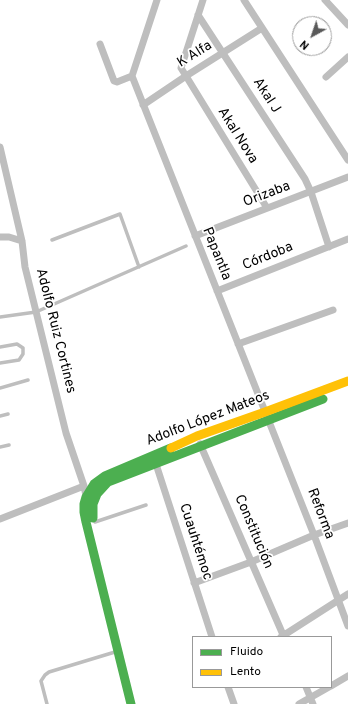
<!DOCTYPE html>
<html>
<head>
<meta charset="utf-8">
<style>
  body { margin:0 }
  #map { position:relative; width:348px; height:704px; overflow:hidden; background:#fff; font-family:Overpass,sans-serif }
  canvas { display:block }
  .legend { position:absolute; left:192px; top:636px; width:140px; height:52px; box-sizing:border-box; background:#fff; border:1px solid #999; margin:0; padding:5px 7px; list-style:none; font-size:12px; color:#000 }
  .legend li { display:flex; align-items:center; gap:8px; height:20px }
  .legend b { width:20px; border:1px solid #999 }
  .north { position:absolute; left:292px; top:16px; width:40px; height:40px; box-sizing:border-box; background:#fff; border:1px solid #999; border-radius:50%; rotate:220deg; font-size:11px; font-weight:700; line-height:16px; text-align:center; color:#000 }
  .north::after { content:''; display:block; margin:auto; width:14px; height:18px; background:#595959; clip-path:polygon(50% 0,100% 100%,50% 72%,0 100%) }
</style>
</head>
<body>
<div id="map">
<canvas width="348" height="704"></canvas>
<ul class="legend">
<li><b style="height:5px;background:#4caf50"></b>Fluido</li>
<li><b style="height:5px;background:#ffc107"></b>Lento</li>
</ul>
<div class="north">N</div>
</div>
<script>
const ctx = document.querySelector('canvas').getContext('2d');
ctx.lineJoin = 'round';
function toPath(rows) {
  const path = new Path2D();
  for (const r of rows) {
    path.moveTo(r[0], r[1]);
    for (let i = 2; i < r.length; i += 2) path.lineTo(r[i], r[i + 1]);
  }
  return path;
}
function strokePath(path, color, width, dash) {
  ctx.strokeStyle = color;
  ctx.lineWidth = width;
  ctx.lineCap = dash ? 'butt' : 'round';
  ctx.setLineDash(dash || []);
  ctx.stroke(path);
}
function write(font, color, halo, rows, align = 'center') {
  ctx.font = font + ' Overpass,sans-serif';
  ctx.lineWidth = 3.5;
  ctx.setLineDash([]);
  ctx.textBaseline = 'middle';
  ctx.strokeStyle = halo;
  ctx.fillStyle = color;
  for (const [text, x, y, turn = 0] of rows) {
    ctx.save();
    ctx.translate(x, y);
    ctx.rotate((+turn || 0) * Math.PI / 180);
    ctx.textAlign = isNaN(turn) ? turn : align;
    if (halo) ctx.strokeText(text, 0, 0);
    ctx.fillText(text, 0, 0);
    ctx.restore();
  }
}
strokePath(toPath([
  [52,240,120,214,139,267],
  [0,317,36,312,186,246],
  [0,347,17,344,23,348,23,354,19,360,0,363],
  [0,388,28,380],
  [0,416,8,414],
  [0,447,9,445],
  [95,522,146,505],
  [47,704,41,681,45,675,49,672,115,652]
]), '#bebebe', 3.5);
strokePath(toPath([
  [157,0,132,76,314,535,348,626],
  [203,0,181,68,186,76,267,208],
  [244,0,348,160],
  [325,0,348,25],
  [198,15,305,179,311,192,329,247],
  [100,44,114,81,117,82,132,76],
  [326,77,348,57],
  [143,105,186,76,262,28],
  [0,147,22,241,25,267,66,433,84,486,86,496],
  [195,236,348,177],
  [0,237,9,237,22,241],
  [217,291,348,239],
  [238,344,333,310],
  [200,444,284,637],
  [155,461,212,637],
  [0,519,84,486],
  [194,583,251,562,314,535,348,523],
  [281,637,348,594],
  [331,686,348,676],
  [228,687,234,704],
  [306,687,313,704],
  [299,704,329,687]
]), '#bebebe', 7);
strokePath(toPath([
  [93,518,93,504,97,494,108,482,323,399],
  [131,704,86,522,84,512,84,504,86,497,94,484,105,476,171,448]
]), '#4caf50', 9);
strokePath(toPath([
  [171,448,197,436,265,412,348,381]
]), '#ffc107', 9);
write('14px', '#000', '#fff', [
  ["K Alfa",195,55,-32],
  ["Akal J",266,96,57],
  ["Akal Nova",237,136,58],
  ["Orizaba",267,195,-21],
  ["Papantla",216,254,68],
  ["Córdoba",268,257,-22],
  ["Adolfo Ruiz Cortines",55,331,76],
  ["Adolfo López Mateos",208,419,-21],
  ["Reforma",320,514,69],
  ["Constitución",253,532,67],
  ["Cuauhtémoc",195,542,72]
]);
</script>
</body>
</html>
